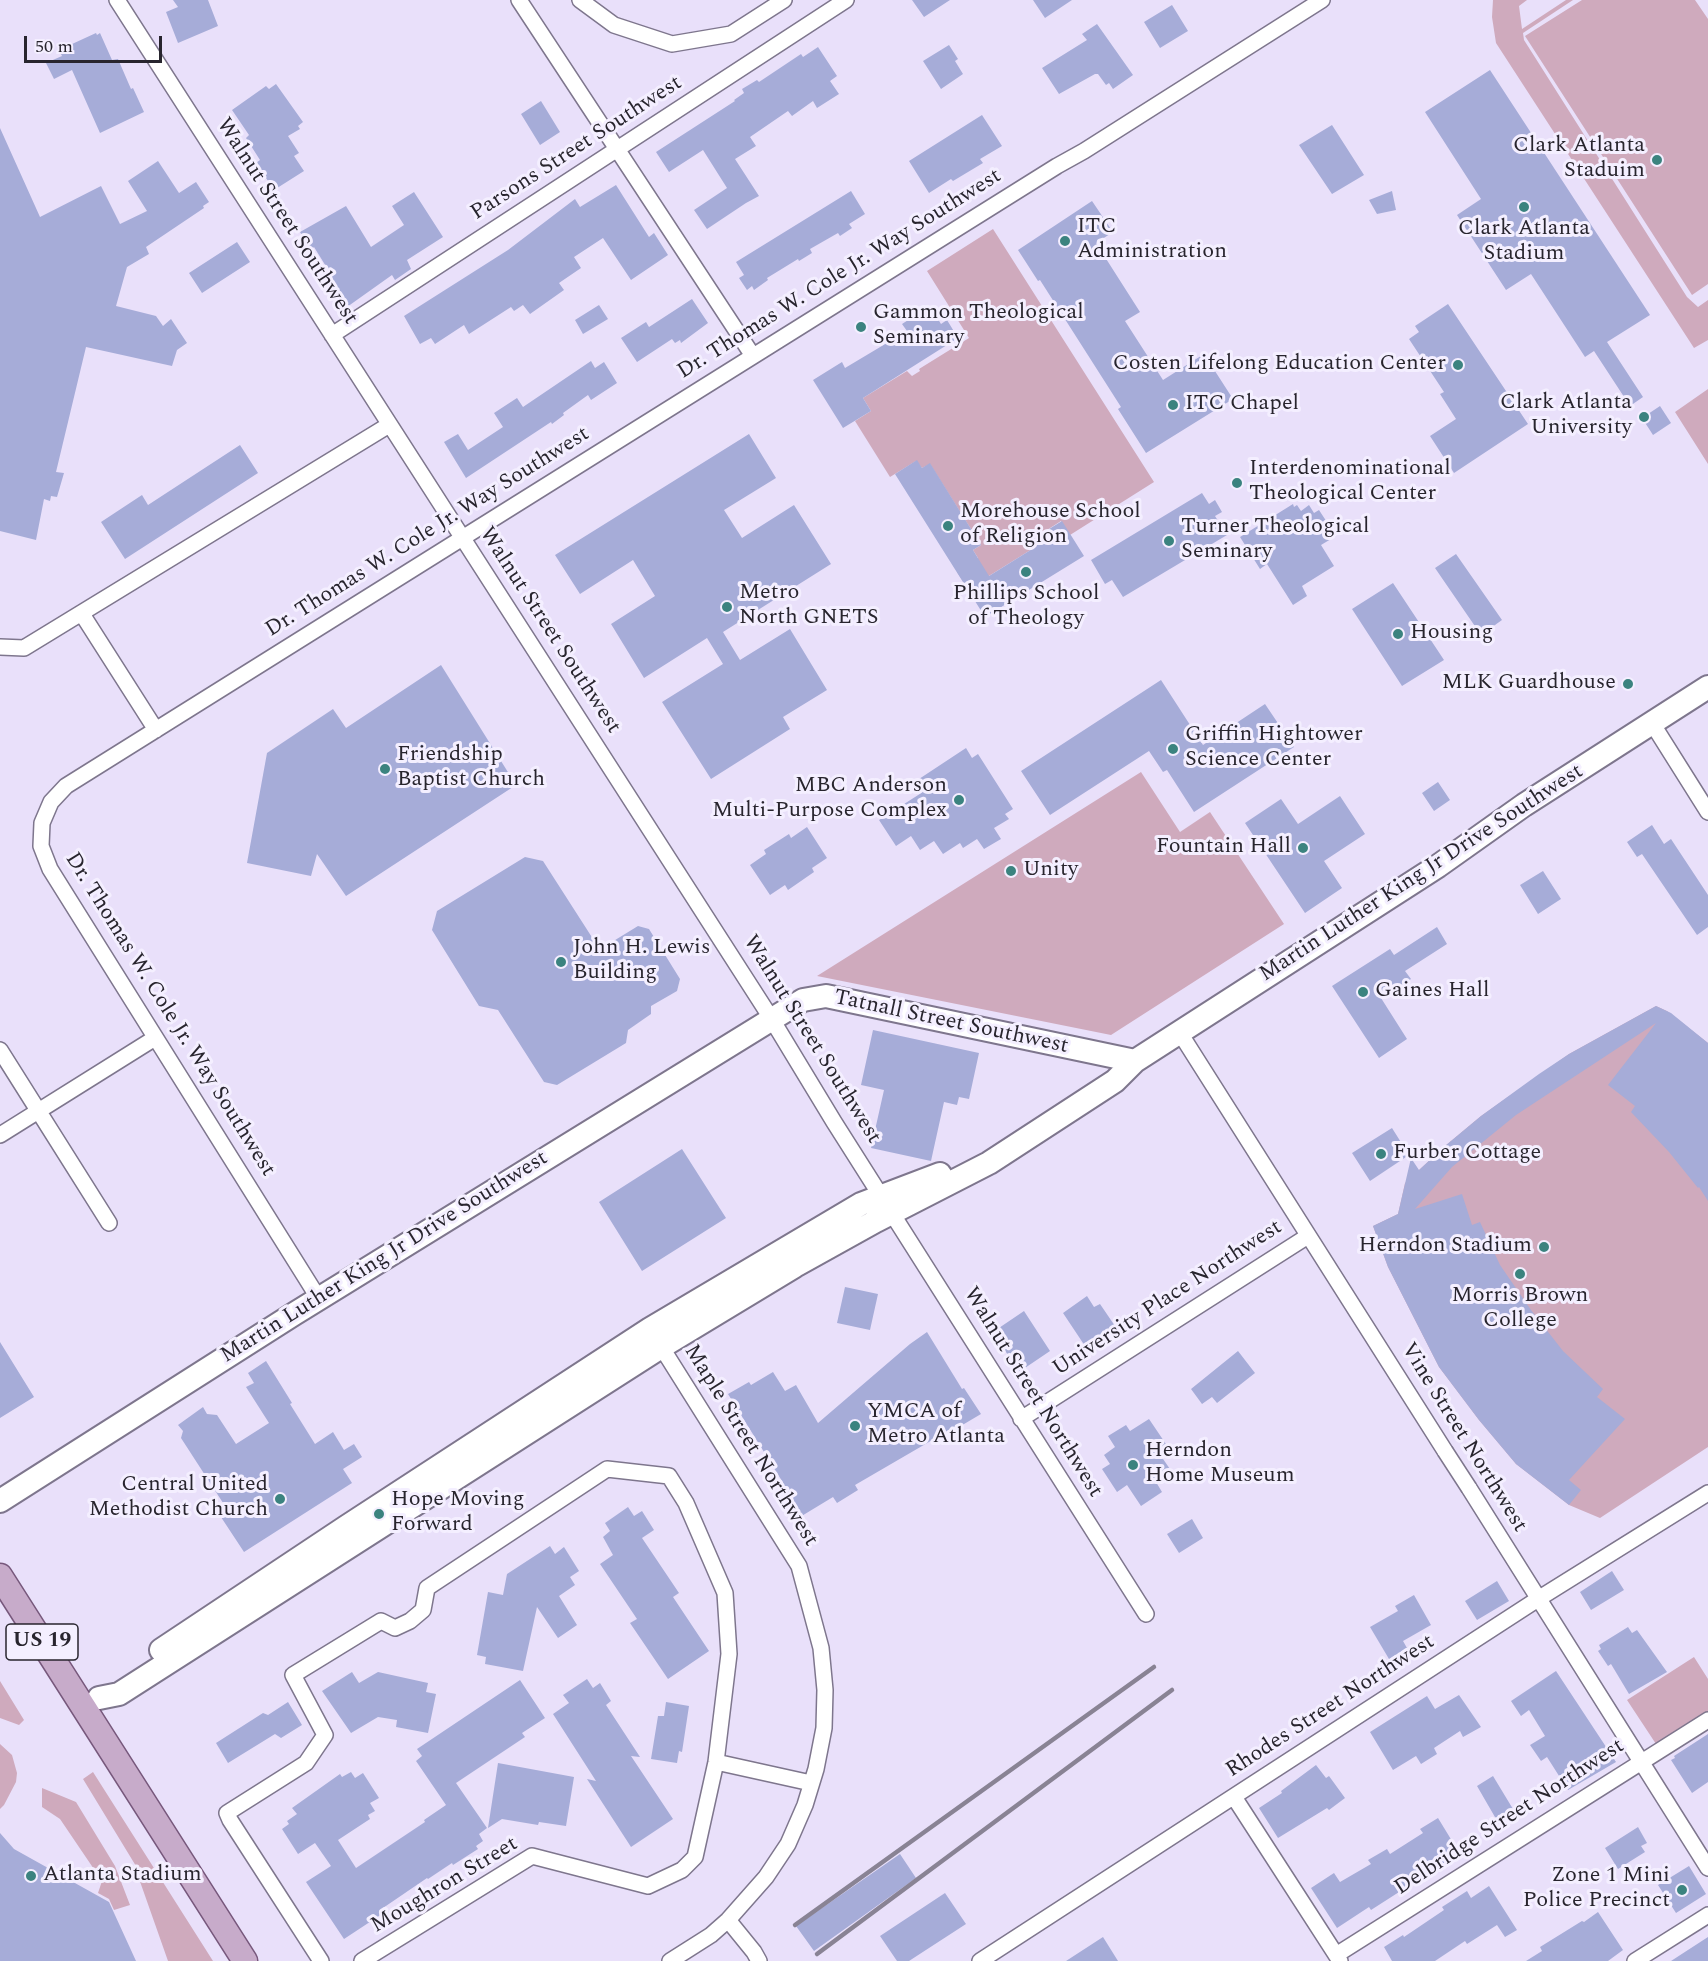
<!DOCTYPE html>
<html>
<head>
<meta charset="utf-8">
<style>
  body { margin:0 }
  #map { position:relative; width:1708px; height:1961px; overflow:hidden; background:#e9e0fa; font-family:Spectral,serif }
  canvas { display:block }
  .scale { position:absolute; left:24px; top:36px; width:138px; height:27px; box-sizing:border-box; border:3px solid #28252e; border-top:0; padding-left:8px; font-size:18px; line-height:21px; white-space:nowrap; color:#28252e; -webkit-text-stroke:4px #f4efff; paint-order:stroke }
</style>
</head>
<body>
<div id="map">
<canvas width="1708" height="1961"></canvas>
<div class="scale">50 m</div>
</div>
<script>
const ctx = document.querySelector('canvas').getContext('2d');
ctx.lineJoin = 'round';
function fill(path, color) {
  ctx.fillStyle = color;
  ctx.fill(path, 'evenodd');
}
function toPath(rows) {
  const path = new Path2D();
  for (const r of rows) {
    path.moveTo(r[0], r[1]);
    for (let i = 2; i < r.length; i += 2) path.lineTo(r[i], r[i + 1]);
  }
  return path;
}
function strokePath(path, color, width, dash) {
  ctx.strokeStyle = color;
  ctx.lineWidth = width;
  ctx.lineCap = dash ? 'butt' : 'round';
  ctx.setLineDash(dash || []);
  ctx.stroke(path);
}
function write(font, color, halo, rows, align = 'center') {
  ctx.font = font + ' Spectral,serif';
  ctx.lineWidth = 6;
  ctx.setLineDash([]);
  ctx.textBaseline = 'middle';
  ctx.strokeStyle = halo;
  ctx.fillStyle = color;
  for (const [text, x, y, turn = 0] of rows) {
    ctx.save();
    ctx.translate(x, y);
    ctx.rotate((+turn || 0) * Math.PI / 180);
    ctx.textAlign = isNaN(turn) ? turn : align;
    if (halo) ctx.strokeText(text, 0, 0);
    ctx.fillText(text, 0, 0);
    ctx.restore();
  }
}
fill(toPath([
  [1493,0,1527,0,1519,6,1522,29,1566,0,1573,0,1523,33,1524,40,1687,297,1698,307,1708,300,1708,340,1694,348,1496,43,1492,17],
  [1582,0,1695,0,1708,19,1708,284,1692,295,1525,36],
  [993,229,1154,482,1070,535,1061,521,1033,539,1037,546,968,589,957,572,978,558,973,550,981,545,930,464,922,468,916,461,890,477,855,421,871,411,863,398,907,371,912,376,920,371,919,369,969,338,927,271],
  [1708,389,1708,464,1675,412],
  [1141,772,1180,832,1210,812,1284,924,1111,1035,817,976],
  [1656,1006,1667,1011,1708,1043,1708,1447,1600,1518,1569,1505,1516,1464,1479,1420,1439,1367,1388,1267,1373,1226,1398,1214,1405,1183,1445,1146,1481,1116,1569,1054],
  [1694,1657,1708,1679,1708,1711,1656,1744,1627,1700],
  [0,1681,24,1720,19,1725,0,1718],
  [0,1744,12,1755,17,1773,16,1782,4,1805,0,1809],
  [93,1772,213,1961,168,1961,137,1873,139,1871,83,1779],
  [42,1788,76,1802,115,1866,130,1905,114,1910,109,1899,98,1893,102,1881,60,1819,42,1807]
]), '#cfaabd');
fill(toPath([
  [173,0,208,0,218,26,178,43,166,12,178,7],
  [912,0,950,0,924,17],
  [1033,0,1072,0,1045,18],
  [1172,5,1188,31,1160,48,1144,22],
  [1097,24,1133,75,1113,89,1109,83,1106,85,1098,74,1095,74,1059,94,1042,68,1087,40,1082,34],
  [96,33,97,35,100,33,112,60,118,59,131,89,133,88,144,112,100,133,72,70,54,79,46,63,62,56,59,50],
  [949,45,958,59,955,61,963,74,941,89,923,61],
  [818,47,837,76,830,81,839,94,817,108,813,101,792,116,788,111,750,137,756,146,735,159,759,196,746,203,707,229,694,210,727,188,703,150,669,172,656,152,735,101,734,100,744,93,742,89,757,80,759,82,801,54,803,57],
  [1490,70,1650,315,1607,342,1643,397,1630,406,1594,351,1585,357,1531,274,1506,290,1457,215,1481,199,1425,112],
  [276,84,303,122,298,126,300,129,288,136,299,153,294,156,304,171,274,190,256,163,260,160,246,138,249,135,232,110,266,86,269,89],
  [541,101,560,132,540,145,521,114],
  [982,115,1002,146,980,159,983,163,953,181,951,179,929,193,909,161],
  [1332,125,1364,175,1332,194,1299,145],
  [0,128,40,217,101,186,120,224,147,211,128,181,158,161,179,193,196,182,209,202,203,206,204,208,146,247,149,254,127,267,116,306,156,316,163,326,171,319,187,343,177,350,172,366,86,347,56,472,64,473,57,497,51,496,50,501,44,499,36,540,0,531],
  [616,185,649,237,654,233,668,255,631,280,603,238,574,257,581,268,559,283,564,290,530,314,523,305,514,311,511,307,469,334,464,325,435,344,431,338,420,344,404,316,508,250,575,199,580,207],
  [851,191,865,214,849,224,852,228,840,236,838,233,810,249,812,253,799,261,798,259,767,278,768,280,754,290,752,286,747,290,739,278,744,275,736,262],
  [1392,191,1396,210,1377,214,1369,200],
  [414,192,443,237,407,260,411,269,395,280,392,275,347,307,327,280,332,276,314,247,311,250,300,232,346,206,371,247,404,225,392,206],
  [1092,201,1113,232,1096,243,1140,312,1125,321,1163,380,1204,354,1233,399,1146,453,1118,409,1121,407,1040,280,1038,281,1018,250],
  [237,242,250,262,202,293,189,273],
  [692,299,708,323,681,343,680,340,675,343,672,339,637,362,621,338,646,322,649,327],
  [1448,304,1528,424,1454,473,1430,436,1456,419,1440,394,1444,392,1409,339,1419,332,1415,326],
  [599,305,608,319,583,334,575,320],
  [930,306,941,324,947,320,958,338,863,398,871,411,843,428,813,380,842,362,845,368,907,331,902,324],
  [591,361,595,368,604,362,617,383,591,400,588,395,563,413,564,415,552,424,551,422,466,478,444,442,458,434,468,450,503,427,494,413,517,398,523,407],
  [1660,406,1671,423,1653,435,1642,418],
  [749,434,776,478,724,510,742,538,794,505,831,564,723,632,740,660,790,629,827,690,783,717,790,729,711,779,662,702,723,664,707,638,644,678,611,624,655,596,633,560,580,594,555,555],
  [240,445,258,473,125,559,101,522,142,495,148,505],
  [917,460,922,468,930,463,981,545,973,550,989,576,1037,546,1033,539,1062,521,1084,556,985,617,895,474],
  [1202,493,1209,504,1215,500,1222,512,1215,516,1227,535,1123,597,1112,580,1105,584,1091,560],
  [1293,504,1294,507,1297,505,1301,511,1309,505,1314,513,1319,510,1336,536,1321,545,1334,566,1302,586,1307,596,1293,605,1267,564,1260,569,1240,537],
  [1456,554,1502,620,1481,635,1435,568],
  [1393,583,1444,660,1402,686,1352,609],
  [441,665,516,785,346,896,317,854,311,876,247,863,267,753,333,709,346,728],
  [1161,680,1203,745,1265,704,1294,747,1194,812,1167,770,1163,772,1149,751,1050,815,1021,771],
  [966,748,972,758,978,754,1013,809,1005,814,1009,819,994,828,1001,839,984,849,977,839,963,848,960,843,943,854,934,841,920,850,911,836,896,846,879,820,926,790,919,779],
  [1438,782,1450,800,1434,811,1422,793],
  [1340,796,1365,834,1324,861,1342,888,1305,913,1245,823,1281,799,1298,824],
  [1652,825,1664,844,1671,839,1708,895,1708,927,1697,935,1642,854,1637,857,1627,842],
  [807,827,827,858,812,868,814,872,788,890,785,885,770,895,750,865,766,854,764,850,789,834,791,838],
  [525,857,543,861,595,942,607,945,638,926,649,929,680,979,677,991,651,1006,651,1014,628,1030,626,1043,557,1085,544,1082,498,1010,479,1006,432,930,437,911],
  [1543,871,1561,899,1538,914,1520,885],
  [1437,927,1447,944,1405,971,1411,979,1381,998,1407,1039,1379,1058,1332,986,1390,949,1394,955],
  [1656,1006,1671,1013,1708,1043,1708,1201,1699,1187,1698,1188,1669,1152,1631,1112,1635,1106,1608,1085,1656,1023,1516,1115,1452,1167,1415,1209,1462,1194,1472,1225,1480,1222,1500,1265,1531,1310,1563,1351,1603,1389,1597,1397,1625,1419,1569,1480,1581,1490,1569,1505,1516,1464,1479,1420,1439,1367,1388,1267,1373,1226,1398,1214,1411,1158,1419,1170,1445,1146,1481,1116,1539,1074,1569,1054],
  [873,1030,979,1053,969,1099,959,1097,957,1105,944,1102,931,1161,871,1148,884,1090,861,1085],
  [1392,1128,1409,1155,1370,1181,1352,1153],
  [682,1149,726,1218,642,1271,599,1202],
  [845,1287,878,1294,870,1330,837,1323],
  [1087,1296,1094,1307,1100,1304,1115,1326,1085,1346,1063,1313],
  [1024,1311,1050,1351,1019,1372,993,1332],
  [927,1332,962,1389,964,1388,981,1414,954,1430,953,1428,855,1485,858,1490,837,1503,833,1497,800,1517,787,1494,781,1482,782,1481,728,1394,749,1382,751,1385,773,1372,785,1391,796,1385,818,1423,910,1344],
  [0,1342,34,1397,0,1418],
  [1238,1351,1255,1373,1217,1403,1212,1397,1202,1404,1191,1389],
  [266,1361,292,1403,290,1404,315,1444,333,1432,344,1450,354,1444,362,1457,343,1469,352,1483,244,1552,217,1511,225,1506,181,1438,183,1431,178,1425,203,1407,207,1414,217,1415,236,1444,269,1423,246,1387,254,1383,248,1373],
  [1149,1419,1170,1450,1161,1456,1172,1472,1156,1482,1162,1492,1141,1506,1127,1485,1117,1492,1102,1469,1110,1464,1104,1455,1115,1447,1108,1436,1126,1425,1130,1431],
  [628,1507,634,1516,642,1511,654,1530,642,1538,679,1593,673,1597,709,1651,668,1679,630,1623,637,1619,600,1564,613,1555,603,1537,610,1531,605,1523],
  [1192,1519,1203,1538,1179,1553,1167,1534],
  [550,1546,555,1554,564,1547,579,1571,570,1577,575,1585,559,1596,577,1625,558,1638,537,1607,523,1671,485,1664,486,1657,477,1655,488,1592,503,1595,507,1574],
  [1612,1571,1624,1590,1591,1610,1580,1592],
  [1497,1581,1509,1601,1477,1620,1465,1601],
  [1414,1595,1431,1625,1403,1641,1407,1648,1389,1659,1370,1627,1398,1611,1395,1606],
  [1628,1627,1632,1633,1637,1630,1667,1672,1629,1694,1611,1664,1608,1666,1598,1651,1601,1649,1599,1645],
  [1556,1671,1616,1762,1568,1790,1547,1757,1541,1761,1530,1745,1545,1736,1529,1710,1521,1716,1511,1701],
  [352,1672,359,1683,378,1672,428,1683,426,1692,436,1694,428,1733,396,1727,397,1720,378,1717,351,1733,322,1691],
  [587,1679,593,1688,600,1683,611,1701,606,1705,640,1757,631,1756,673,1819,631,1847,587,1779,596,1781,553,1714,569,1703,563,1695],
  [520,1680,545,1718,522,1733,525,1737,456,1783,487,1828,479,1834,483,1841,476,1846,478,1849,453,1865,452,1863,428,1879,427,1878,383,1908,385,1912,344,1939,306,1882,331,1866,315,1843,298,1854,282,1829,289,1824,287,1821,297,1814,292,1808,340,1774,342,1777,351,1772,355,1778,363,1773,379,1798,370,1803,375,1811,368,1815,370,1819,338,1840,356,1868,425,1822,424,1820,446,1805,416,1761,422,1756,417,1749],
  [1459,1695,1481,1727,1463,1737,1460,1731,1434,1748,1437,1754,1421,1764,1416,1756,1393,1770,1370,1732,1427,1696,1435,1709],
  [288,1702,302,1725,281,1738,275,1734,228,1763,216,1743,263,1713,268,1715],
  [666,1702,689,1706,682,1752,679,1751,677,1763,651,1759,658,1716,664,1716],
  [1708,1734,1708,1782,1692,1793,1671,1760,1675,1758,1674,1756],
  [498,1763,574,1777,566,1826,539,1822,538,1825,502,1819,488,1828],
  [1316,1765,1326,1778,1329,1776,1345,1798,1329,1810,1327,1808,1278,1838,1259,1808,1282,1793,1281,1791],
  [1493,1776,1516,1814,1499,1824,1477,1786],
  [1438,1818,1460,1854,1409,1884,1410,1885,1371,1910,1369,1907,1337,1928,1311,1888,1334,1873,1340,1882,1371,1864,1368,1860,1387,1849,1390,1854,1423,1833,1420,1829],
  [1638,1827,1647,1843,1641,1846,1645,1852,1618,1869,1605,1848],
  [0,1833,14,1849,109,1902,136,1961,0,1961],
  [900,1854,916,1878,814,1951,796,1926],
  [1689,1866,1706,1894,1676,1913,1658,1885],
  [1489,1886,1517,1930,1505,1937,1497,1925,1467,1944,1465,1941,1435,1961,1392,1961,1384,1947,1403,1935,1404,1937,1444,1910,1442,1907,1467,1891,1471,1898],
  [945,1893,966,1924,909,1961,897,1961,880,1936],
  [1598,1912,1623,1950,1608,1961,1526,1961,1542,1951,1540,1947,1582,1921,1584,1922],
  [1103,1937,1118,1961,1066,1961],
  [1708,1937,1708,1961,1671,1961]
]), '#a6acd8');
const street = toPath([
  [117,0,771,1018,834,1122,1146,1614],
  [519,0,753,356],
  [580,0,614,25,672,44,731,34,784,0],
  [332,335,846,0],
  [82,614,156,730],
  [0,647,24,648,389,425],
  [1652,723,1708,812],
  [1180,1033,1445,1451],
  [0,1050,109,1223],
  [0,1135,155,1038],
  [319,1299,50,869,41,846,42,823,51,802,66,786,1057,166,1084,151,1322,0],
  [657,1340,799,1566,821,1648,825,1690,824,1728,816,1769,805,1805,788,1844,766,1877,728,1920,711,1935,670,1961],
  [1021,1419,1308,1236],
  [1469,1488,1708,1868],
  [716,1762,811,1783],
  [1234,1797,1340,1961],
  [728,1920,754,1952,759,1961],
  [1336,1955,1708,1720],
  [321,1961,230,1820,227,1813,306,1763,325,1735,293,1675,381,1621,395,1628,410,1621,423,1610,427,1588,607,1469,669,1476,686,1503,725,1593,729,1654,716,1762,695,1857,682,1870,648,1886,532,1856,362,1961],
  [980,1961,1538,1599,1708,1493],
  [1635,1961,1708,1915]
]);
const secondary = toPath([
  [0,1501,294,1314,803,1000,826,996,1135,1061],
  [161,1650,346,1527,650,1329,861,1204,940,1174],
  [99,1698,119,1694,661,1347,795,1266,876,1221,989,1163,1115,1081,1135,1061,1438,866,1524,805,1708,687]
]);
const primary = toPath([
  [0,1576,245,1961]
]);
strokePath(street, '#7e768d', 18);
strokePath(secondary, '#7e768d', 26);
strokePath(primary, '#77587c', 27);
strokePath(street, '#fff', 15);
strokePath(secondary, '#fff', 22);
strokePath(primary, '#c7abca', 24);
strokePath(toPath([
  [795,1925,1154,1667],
  [817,1954,1172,1690]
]), '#898394', 4.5);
const streetBridge = toPath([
  [1445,1451,1469,1488]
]);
strokePath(streetBridge, '#7e768d', 18, []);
strokePath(streetBridge, '#fff', 15);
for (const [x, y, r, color] of [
  [1657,160,6,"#3b837f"],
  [1524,207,6,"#3b837f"],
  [1065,241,6,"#3b837f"],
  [861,327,6,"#3b837f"],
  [1458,365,6,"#3b837f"],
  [1173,405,6,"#3b837f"],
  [1644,417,6,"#3b837f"],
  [1237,483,6,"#3b837f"],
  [948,526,6,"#3b837f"],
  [1169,541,6,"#3b837f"],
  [1026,572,6,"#3b837f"],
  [727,607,6,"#3b837f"],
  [1398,634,6,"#3b837f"],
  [1628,684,6,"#3b837f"],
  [1173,749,6,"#3b837f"],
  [385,769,6,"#3b837f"],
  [959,800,6,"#3b837f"],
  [1303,848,6,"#3b837f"],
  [1011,871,6,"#3b837f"],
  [561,962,6,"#3b837f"],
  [1363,992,6,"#3b837f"],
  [1381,1154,6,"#3b837f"],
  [1544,1247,6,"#3b837f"],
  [1520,1274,6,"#3b837f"],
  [855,1426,6,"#3b837f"],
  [1133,1465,6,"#3b837f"],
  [280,1499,6,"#3b837f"],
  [379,1514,6,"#3b837f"],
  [31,1876,6,"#3b837f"],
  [1682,1890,6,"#3b837f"]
]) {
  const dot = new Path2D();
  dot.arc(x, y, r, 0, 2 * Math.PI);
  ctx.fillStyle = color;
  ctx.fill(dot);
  strokePath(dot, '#f4efff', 2);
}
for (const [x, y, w] of [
  [42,1642,72]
]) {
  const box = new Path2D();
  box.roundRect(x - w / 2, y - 18, w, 36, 4.5);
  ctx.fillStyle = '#f4efff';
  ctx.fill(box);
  strokePath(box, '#28252e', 1.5);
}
write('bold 21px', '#28252e', null, [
  ["US 19",42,1642]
]);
write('22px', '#28252e', '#f4efff', [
  ["Clark Atlanta",1645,147,"right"],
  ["Staduim",1645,172,"right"],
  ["ITC",1077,228],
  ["Administration",1077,253],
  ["Clark Atlanta",1524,230,"center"],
  ["Stadium",1524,255,"center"],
  ["Gammon Theological",873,314],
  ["Seminary",873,339],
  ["Costen Lifelong Education Center",1446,365,"right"],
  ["Clark Atlanta",1632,404,"right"],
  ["University",1632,429,"right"],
  ["ITC Chapel",1185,405],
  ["Interdenominational",1249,470],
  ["Theological Center",1249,495],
  ["Morehouse School",960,513],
  ["of Religion",960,538],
  ["Turner Theological",1181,528],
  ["Seminary",1181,553],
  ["Metro",739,594],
  ["North GNETS",739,619],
  ["Phillips School",1026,595,"center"],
  ["of Theology",1026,620,"center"],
  ["Housing",1410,634],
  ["MLK Guardhouse",1616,684,"right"],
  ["Griffin Hightower",1185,736],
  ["Science Center",1185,761],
  ["Friendship",397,756],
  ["Baptist Church",397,781],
  ["MBC Anderson",947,787,"right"],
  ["Multi-Purpose Complex",947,812,"right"],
  ["Fountain Hall",1291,848,"right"],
  ["Unity",1023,871],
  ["John H. Lewis",573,949],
  ["Building",573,974],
  ["Gaines Hall",1375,992],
  ["Furber Cottage",1393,1154],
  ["Herndon Stadium",1532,1247,"right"],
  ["Morris Brown",1520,1297,"center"],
  ["College",1520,1322,"center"],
  ["YMCA of",867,1413],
  ["Metro Atlanta",867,1438],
  ["Herndon",1145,1452],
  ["Home Museum",1145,1477],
  ["Central United",268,1486,"right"],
  ["Methodist Church",268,1511,"right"],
  ["Hope Moving",391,1501],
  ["Forward",391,1526],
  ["Atlanta Stadium",43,1876],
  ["Zone 1 Mini",1670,1877,"right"],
  ["Police Precinct",1670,1902,"right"]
], 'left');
write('22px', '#28252e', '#f4efff', [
  ["Parsons Street Southwest",577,149,-33],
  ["Walnut Street Southwest",286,222,57],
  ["Dr. Thomas W. Cole Jr. Way Southwest",840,275,-32],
  ["Dr. Thomas W. Cole Jr. Way Southwest",428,533,-32],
  ["Walnut Street Southwest",549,631,57],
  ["Martin Luther King Jr Drive Southwest",1422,874,-33],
  ["Dr. Thomas W. Cole Jr. Way Southwest",169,1015,58],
  ["Tatnall Street Southwest",951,1023,12],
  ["Walnut Street Southwest",811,1040,58],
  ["Martin Luther King Jr Drive Southwest",385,1258,-32],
  ["University Place Northwest",1168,1299,-33],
  ["Walnut Street Northwest",1032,1393,58],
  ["Vine Street Northwest",1463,1438,58],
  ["Maple Street Northwest",750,1446,58],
  ["Rhodes Street Northwest",1331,1707,-33],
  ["Delbridge Street Northwest",1510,1818,-33],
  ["Moughron Street",445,1886,-31]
]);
</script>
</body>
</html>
